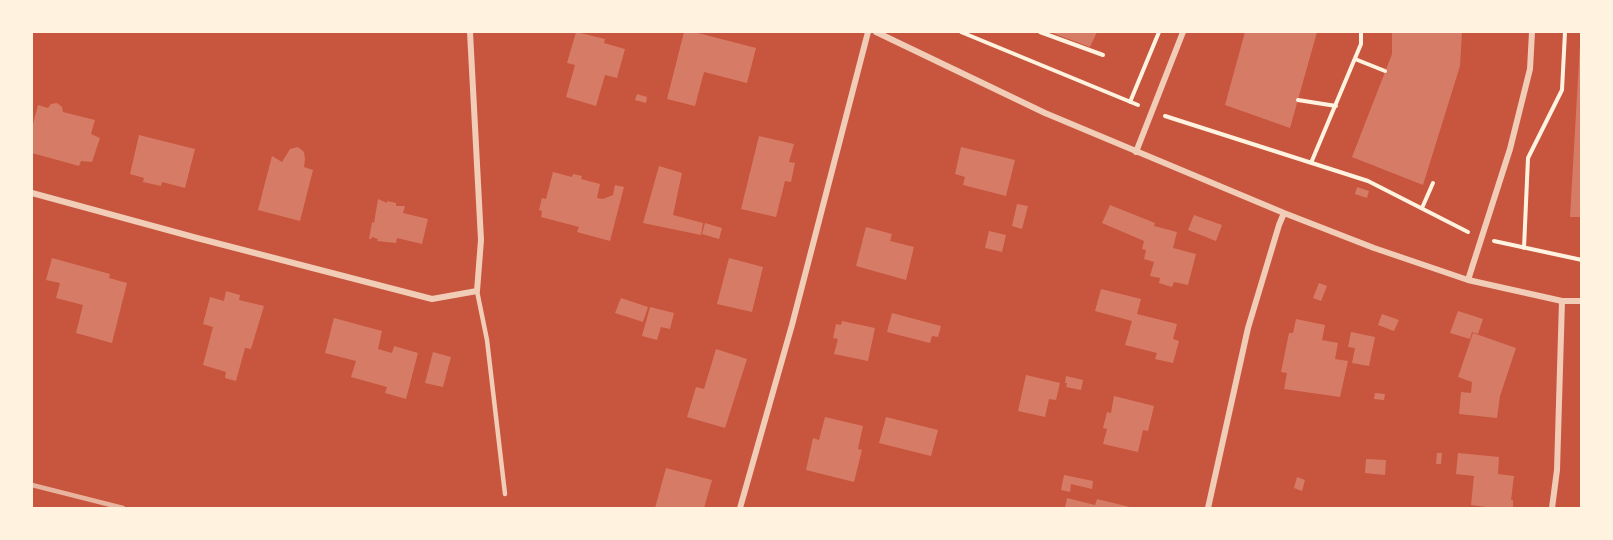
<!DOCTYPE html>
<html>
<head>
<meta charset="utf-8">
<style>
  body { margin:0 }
  #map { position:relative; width:1613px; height:540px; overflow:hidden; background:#c8553d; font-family:Montserrat,sans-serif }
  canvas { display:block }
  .frame { position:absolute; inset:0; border:33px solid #fff3e0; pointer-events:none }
</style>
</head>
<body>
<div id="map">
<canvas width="1613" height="540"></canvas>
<div class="frame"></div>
</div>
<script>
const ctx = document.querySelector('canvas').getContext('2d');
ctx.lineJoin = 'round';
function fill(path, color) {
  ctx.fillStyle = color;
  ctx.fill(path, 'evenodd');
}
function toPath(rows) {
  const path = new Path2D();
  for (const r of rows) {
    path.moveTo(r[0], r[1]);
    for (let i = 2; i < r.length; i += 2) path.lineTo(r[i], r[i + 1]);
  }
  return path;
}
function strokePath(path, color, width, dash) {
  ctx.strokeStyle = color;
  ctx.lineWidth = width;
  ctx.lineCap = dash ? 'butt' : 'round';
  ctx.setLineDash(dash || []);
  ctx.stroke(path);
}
fill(toPath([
  [576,32,605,39,604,43,625,49,617,78,605,75,596,106,566,97,575,65,567,63],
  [684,32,694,32,756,48,747,83,704,72,695,106,667,99],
  [1050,32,1097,32,1090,47],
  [1245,32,1317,32,1290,128,1225,105],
  [1392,32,1462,32,1460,66,1423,185,1352,157,1392,54],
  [1580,44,1582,44,1582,217,1570,217],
  [637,94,647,97,646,103,635,100],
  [57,103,62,107,63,112,95,120,91,134,100,138,92,162,81,161,79,166,32,153,32,128,38,105,48,108,51,104],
  [139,135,195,149,185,188,162,182,161,186,143,182,144,178,130,174],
  [759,136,794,144,789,162,795,163,791,182,785,181,776,217,741,209],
  [298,147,304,152,305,159,304,167,313,170,300,221,258,210,272,156,282,162,290,149],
  [961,147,1015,160,1006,196,963,185,965,177,955,174],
  [659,166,682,173,673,215,703,223,701,235,643,223],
  [553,172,572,177,573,174,582,176,581,179,600,184,597,198,603,199,613,195,615,185,624,187,610,241,577,232,579,227,541,217,542,211,539,210,542,198,546,199],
  [1357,187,1369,191,1367,198,1355,194],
  [378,199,387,203,387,201,396,203,396,206,405,206,403,213,428,219,422,244,397,238,396,243,377,241,378,239,372,237,371,239,369,239,372,222,374,223],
  [1017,204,1028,206,1022,229,1012,226],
  [1110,205,1155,223,1154,226,1177,232,1173,248,1196,254,1188,285,1174,282,1172,287,1159,283,1160,278,1150,276,1154,262,1144,259,1146,250,1142,249,1144,241,1102,223],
  [1194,215,1222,225,1216,241,1188,230],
  [705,223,722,228,719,239,702,234],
  [866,227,892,234,890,241,914,247,906,280,856,266],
  [989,231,1006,235,1002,252,985,248],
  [52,258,110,274,109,278,127,283,112,343,76,333,83,305,56,298,60,283,46,280],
  [729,258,763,267,752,312,717,304],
  [1319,283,1327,286,1321,301,1313,298],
  [1101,289,1141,299,1137,314,1177,324,1173,339,1179,341,1173,363,1155,359,1157,353,1125,345,1132,321,1095,311],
  [226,291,240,295,239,300,264,306,251,349,245,348,236,381,225,378,226,372,203,365,213,327,203,324,210,297,224,301],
  [621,298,648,307,643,322,615,313],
  [650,307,674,313,670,329,661,327,657,340,642,336],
  [1458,311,1483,319,1478,334,1472,332,1470,339,1450,333],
  [892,313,941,326,938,337,932,336,930,343,887,332],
  [1382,314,1399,320,1394,331,1378,325],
  [334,318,382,331,378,349,392,353,394,346,418,353,406,399,385,393,387,387,351,377,356,361,325,353],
  [1296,319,1325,325,1322,340,1338,343,1335,359,1348,361,1340,397,1284,389,1287,373,1281,372,1289,333,1293,333],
  [842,321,875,328,868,361,834,354,838,339,833,338,836,324,841,325],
  [1351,332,1375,337,1369,366,1352,363,1355,348,1348,347],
  [1473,333,1516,348,1500,396,1497,418,1459,414,1461,392,1471,393,1472,382,1458,377],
  [716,349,747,359,725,428,687,417,696,387,704,389],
  [433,352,451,357,443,387,425,383],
  [1026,375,1060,383,1056,400,1049,399,1045,417,1018,411],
  [1066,376,1083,380,1081,390,1066,387,1067,383,1065,383],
  [1375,393,1385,394,1384,400,1374,399],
  [1114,396,1154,406,1148,431,1143,430,1138,452,1103,444,1107,429,1103,428,1107,412,1111,413],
  [825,417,863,426,858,449,862,450,854,482,806,470,813,438,819,440],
  [886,417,938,430,931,456,879,443],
  [1437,453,1442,453,1441,464,1436,464],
  [1458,453,1499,457,1498,474,1514,476,1511,500,1513,500,1513,508,1486,508,1486,507,1471,505,1474,476,1456,474],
  [1366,459,1386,460,1385,475,1365,473],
  [666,468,712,480,704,508,655,508],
  [1064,475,1093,481,1092,489,1071,484,1070,492,1061,490],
  [1297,477,1305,480,1302,491,1294,488],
  [1067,498,1095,505,1097,499,1134,508,1065,508]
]), '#d67c66');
strokePath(toPath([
  [961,32,1138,105],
  [1040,32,1103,55],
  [1355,59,1385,71],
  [1298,100,1336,106],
  [1130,102,1159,32],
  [1165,116,1368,181,1468,232],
  [1311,163,1361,44,1361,32],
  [1422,208,1433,183],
  [1494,241,1582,260],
  [1524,248,1528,158,1562,90,1565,32]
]), '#fff3e0', 4);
strokePath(toPath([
  [477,291,487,340,505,494]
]), '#f1ccb7', 4.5);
strokePath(toPath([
  [876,32,1045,113,1284,213,1374,248,1468,280,1562,301,1582,301],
  [1136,152,1183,32],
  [32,193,197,238,432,299,477,291,481,240,470,32],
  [1468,280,1510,149,1530,69,1532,32],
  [740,508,792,325,868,32],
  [1208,508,1248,328,1279,225,1284,213],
  [1552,508,1557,470,1562,301]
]), '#f1ccb7', 6);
strokePath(toPath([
  [32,485,123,508]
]), '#e9b49f', 4.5);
</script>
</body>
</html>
